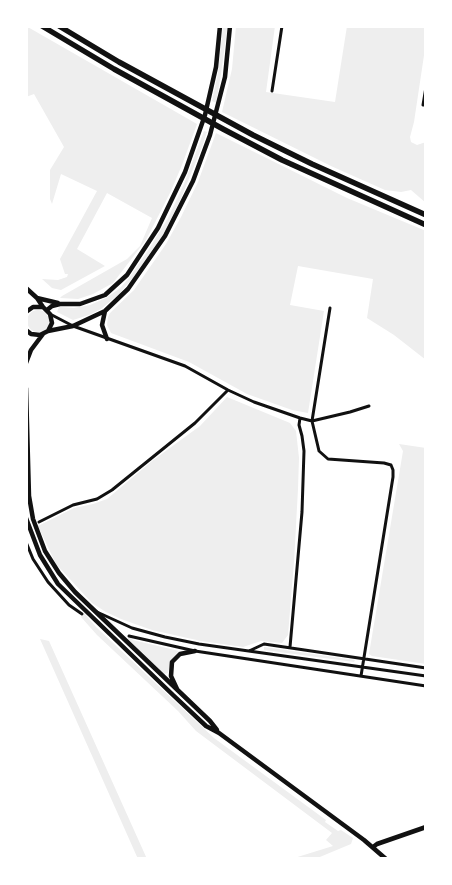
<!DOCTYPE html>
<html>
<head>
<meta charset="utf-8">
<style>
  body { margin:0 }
  #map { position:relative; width:452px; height:885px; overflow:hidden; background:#fff; font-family:Helvetica,sans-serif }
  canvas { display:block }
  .frame { position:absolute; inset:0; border:28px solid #fff; pointer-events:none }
</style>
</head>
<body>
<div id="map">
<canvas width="452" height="885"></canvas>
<div class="frame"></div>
</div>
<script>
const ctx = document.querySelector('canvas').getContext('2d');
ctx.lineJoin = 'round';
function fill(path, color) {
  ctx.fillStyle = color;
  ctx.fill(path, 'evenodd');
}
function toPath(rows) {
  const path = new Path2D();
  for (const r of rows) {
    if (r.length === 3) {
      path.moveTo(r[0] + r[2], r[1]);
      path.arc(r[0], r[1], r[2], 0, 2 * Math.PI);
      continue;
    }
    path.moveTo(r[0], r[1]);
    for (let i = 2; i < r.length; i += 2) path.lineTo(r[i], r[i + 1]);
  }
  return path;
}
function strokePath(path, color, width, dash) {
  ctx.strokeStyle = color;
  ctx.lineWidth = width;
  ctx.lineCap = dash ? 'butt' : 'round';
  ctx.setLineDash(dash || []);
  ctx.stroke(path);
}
fill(toPath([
  [26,26,197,124,182,165,170,193,146,240,113,283,93,294,78,299,60,298,62,296,127,259,140,246,152,218,107,193,77,249,105,266,61,290,52,288,42,279,58,280,67,277,68,274,65,274,60,259,97,191,61,174,52,204,50,199,50,170,64,147,34,94,26,97],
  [223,26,227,26,227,30,221,74,216,103,212,101,218,73],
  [236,26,275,26,266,92,335,102,347,26,426,26,426,42,414,122,410,137,411,142,417,145,426,142,426,203,411,190,401,192,385,190,331,166,222,112,232,69],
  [204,131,207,132,202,147,179,203,162,236,132,279,119,294,101,309,89,315,73,320,57,312,59,307,74,308,90,305,106,298,119,289,129,278,149,249,168,218,184,184],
  [216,133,347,198,426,231,426,360,394,335,367,318,373,279,298,266,290,305,324,311,308,413,292,410,247,394,189,362,111,333,107,325,108,317,110,313,134,290,166,244,181,217,198,182],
  [38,321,11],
  [227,397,290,423,296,431,299,458,298,489,294,562,288,635,282,643,261,641,243,647,201,641,152,630,121,619,106,612,92,603,56,564,38,526,74,508,93,504,107,499,152,461,200,426],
  [399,444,426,448,426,664,372,656,369,654,403,451],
  [84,613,96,627,214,738,326,820,325,822,338,831,341,830,353,838,351,844,315,859,291,859,333,846,326,840,332,833,196,731,178,711,97,635,81,617],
  [128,636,133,640,179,651,171,660,168,673,164,674,128,639],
  [40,639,49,641,147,859,138,859],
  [264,647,355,660,354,662,264,650]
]), '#eee');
strokePath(toPath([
  [426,87,423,105,426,105],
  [272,91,282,26],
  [330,308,312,421,350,412,369,406],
  [50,314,73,326,185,366,228,390,254,402,300,418,312,421,319,451,328,459,384,463,391,465,393,470,393,477,361,676],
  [39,522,73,505,97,499,112,490,195,423,228,390],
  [26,542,33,559,48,582,69,605,82,614],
  [97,612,132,628,165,637,199,644,426,676],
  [129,636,195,651,426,686],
  [290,647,302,512,304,451,302,436,299,425,300,418],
  [249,651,264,644,426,668]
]), '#111', 3);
strokePath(toPath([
  [26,288,37,298,43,307],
  [37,298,58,303],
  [47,310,52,306,60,304,80,304,105,295,127,275,158,228,185,172,205,115,216,67,220,26],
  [105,311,102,325,107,339],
  [26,312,33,307,43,307,50,314,52,323,48,331,40,335,31,334,26,330],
  [48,331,73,326,105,311,128,289,165,236,193,181,210,135,225,77,230,26],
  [26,363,31,350,43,334],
  [26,388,29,496,33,519,45,551,59,573,75,592,210,721,217,730],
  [26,518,40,555,58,584,173,695,206,726,219,733,364,840,386,859],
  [177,689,171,676,172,662,180,654,195,651],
  [373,847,377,844,426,827]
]), '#111', 4.5);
strokePath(toPath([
  [42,26,114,69,223,129,282,160,426,225],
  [59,26,119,62,253,135,312,164,426,215]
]), '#111', 5.5);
</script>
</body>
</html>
